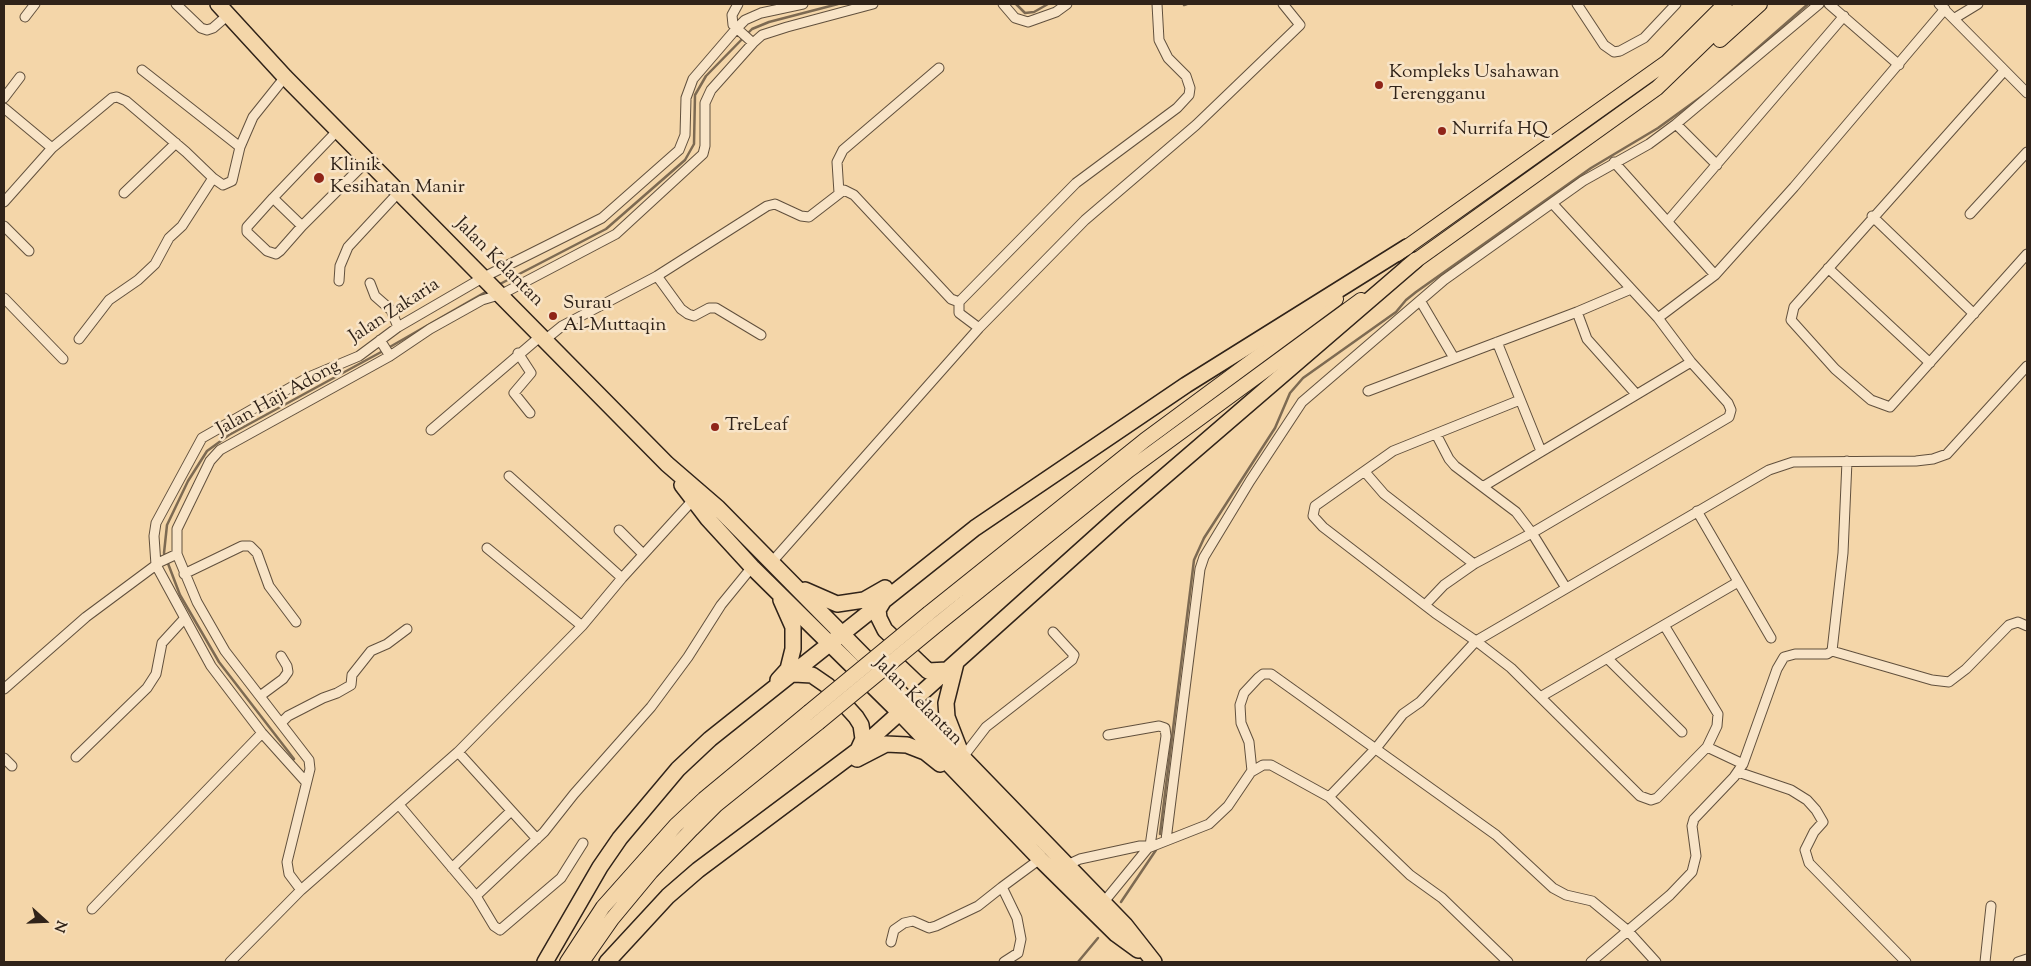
<!DOCTYPE html>
<html>
<head>
<meta charset="utf-8">
<style>
  body { margin:0 }
  #map { position:relative; width:2031px; height:966px; overflow:hidden; background:#f4d6a9; font-family:"Sorts Mill Goudy",serif }
  canvas { display:block }
  .frame { position:absolute; inset:0; border:5px solid #302319; pointer-events:none }
  .north { position:absolute; left:20px; top:896px; width:50px; height:50px; -webkit-text-stroke:4px #f8e4c7; paint-order:stroke; rotate:110deg; font-size:14px; font-weight:700; line-height:20px; text-align:center; color:#302319 }
  .north::after { content:''; display:block; margin:auto; width:18px; height:22px; background:#302319; clip-path:polygon(50% 0,100% 100%,50% 72%,0 100%) }
</style>
</head>
<body>
<div id="map">
<canvas width="2031" height="966"></canvas>
<div class="frame"></div>
<div class="north">N</div>
</div>
<script>
const ctx = document.querySelector('canvas').getContext('2d');
ctx.lineJoin = 'round';
function toPath(rows) {
  const path = new Path2D();
  for (const r of rows) {
    path.moveTo(r[0], r[1]);
    for (let i = 2; i < r.length; i += 2) path.lineTo(r[i], r[i + 1]);
  }
  return path;
}
function strokePath(path, color, width, dash) {
  ctx.strokeStyle = color;
  ctx.lineWidth = width;
  ctx.lineCap = dash ? 'butt' : 'round';
  ctx.setLineDash(dash || []);
  ctx.stroke(path);
}
function write(font, color, halo, rows, align = 'center') {
  ctx.font = font + ' "Sorts Mill Goudy",serif';
  ctx.lineWidth = 5;
  ctx.setLineDash([]);
  ctx.textBaseline = 'middle';
  ctx.strokeStyle = halo;
  ctx.fillStyle = color;
  for (const [text, x, y, turn = 0] of rows) {
    ctx.save();
    ctx.translate(x, y);
    ctx.rotate((+turn || 0) * Math.PI / 180);
    ctx.textAlign = isNaN(turn) ? turn : align;
    if (halo) ctx.strokeText(text, 0, 0);
    ctx.fillText(text, 0, 0);
    ctx.restore();
  }
}
strokePath(toPath([
  [1016,4,1025,13,1034,12,1048,4],
  [1184,5,1187,4],
  [1719,82,1808,4],
  [498,285,606,229,685,160,694,144,695,95,706,76,752,29,769,22,838,4],
  [388,348,489,290],
  [294,759,219,662,180,595,164,553,167,525,188,481,207,451,229,435,383,351],
  [1160,834,1194,560,1204,538,1275,428,1290,393,1303,378,1396,312,1406,300,1416,292,1591,168,1658,128,1705,94],
  [1121,902,1156,850],
  [1078,962,1098,938]
]), '#7d6a52', 2.5);
const minor = toPath([
  [176,4,201,28,207,30,213,28,228,15],
  [738,4,732,15,733,25,753,43],
  [1003,4,1015,18,1028,22,1056,12,1067,4],
  [1577,4,1604,45,1614,52,1620,51,1644,38,1676,4],
  [1829,4,1899,65],
  [1939,4,2027,93],
  [25,17,35,4],
  [1955,18,1978,4],
  [142,70,240,147,253,117,285,77],
  [2004,71,1794,307,1791,320,1835,369,1871,400,1890,407,2027,254],
  [4,98,20,77],
  [4,108,52,148],
  [1676,124,1717,165],
  [338,130,273,198,302,226,368,160],
  [1614,162,1715,275],
  [213,178,223,185,232,181,240,147],
  [124,193,176,143],
  [839,193,837,162,843,150,939,68],
  [273,198,247,227,247,232,267,251,276,254,280,251,302,226],
  [4,202,52,148,112,98,117,97,126,101,186,152,213,178,182,226,169,238,155,264,138,280,109,300,79,339],
  [1970,214,2027,152],
  [1872,216,1974,314],
  [1668,221,1844,16],
  [4,226,29,251],
  [1828,268,1930,363],
  [657,276,681,309,688,314,694,316,709,308,716,308,761,335],
  [339,281,340,266,348,247,399,192],
  [370,283,375,296,391,310,398,327],
  [4,298,63,359],
  [1421,302,1454,358],
  [1577,312,1587,339,1636,394],
  [1658,318,1715,275,1794,187,1945,9],
  [979,328,959,313,959,302,1076,183,1177,108,1189,95,1190,88,1186,76,1168,58,1159,40,1157,4],
  [546,339,562,326,657,276,767,206,775,204,801,216,809,217,844,190,854,195,951,299,959,302],
  [380,340,390,356],
  [1497,342,1541,451],
  [518,353,531,373,514,393,530,413],
  [1368,391,1577,312,1631,289],
  [1520,400,1393,451,1315,506,1313,516,1323,527,1435,613,1476,641,1511,668,1640,796,1651,800,1657,798,1707,747,1717,726,1718,714,1664,625],
  [431,430,542,335],
  [1436,434,1449,459,1455,466,1516,512,1532,533,1566,588],
  [1365,472,1384,494,1474,564],
  [509,476,622,578],
  [1484,486,1691,362],
  [1697,511,1771,638],
  [619,530,643,554],
  [487,548,582,626],
  [771,563,979,328,1085,220,1196,125,1300,25,1283,4],
  [184,574,242,546,250,546,257,553,269,586,296,622],
  [1425,605,1444,585,1474,564,1532,533,1729,417,1731,410,1728,403,1691,362,1658,318,1552,203],
  [1832,651,1843,553,1847,461],
  [1607,658,1682,732],
  [4,689,86,617,160,562,177,554],
  [260,696,283,679,288,672,287,666,281,656],
  [1542,696,1738,582],
  [281,723,288,716,323,698,337,693,351,685,352,675,371,651,387,644,407,629],
  [1707,747,1743,764],
  [458,752,537,839],
  [76,757,147,688,156,674,162,643,184,619],
  [963,757,986,727,1072,660,1074,655,1053,632],
  [4,758,12,766],
  [1252,771,1249,742,1241,723,1240,705,1244,693,1258,678,1263,674,1271,674,1496,835,1553,888,1566,895,1592,901,1627,930,1656,962],
  [1738,772,1791,790,1807,800,1816,810,1823,822,1814,832,1805,850,1809,863,1906,962],
  [306,782,262,733,211,666,156,565,154,536,156,523,202,438,309,377,359,356,398,327,484,277,602,218,679,150,685,135,686,98,693,79,736,29,745,20,761,13,803,4],
  [1329,797,1377,747,1403,714,1420,702,1476,641,1769,470,1793,462,1916,461,1933,459,1947,454,2027,366],
  [400,806,476,896,494,926,500,930,561,878,583,843],
  [1166,840,1200,569,1204,557,1250,481,1302,402,1444,280,1583,181,1649,144,1676,124,1819,4],
  [1067,865,1080,859,1140,846,1150,846,1166,736,1165,728,1159,726,1108,735],
  [452,868,511,811],
  [301,890,289,874,287,862,310,769,309,760,225,651,197,602,177,554,177,529,210,461,220,450,390,356,430,329,482,300,502,294,616,234,703,154,705,146,705,103,711,90,753,43,762,35,787,27,873,4],
  [476,896,544,832,574,794,651,707,688,657,721,605,752,567],
  [1103,903,1148,848,1209,824,1228,806,1251,772,1263,765,1271,765,1329,797,1410,875,1442,898,1508,962],
  [92,909,262,733],
  [891,942,894,930,904,923,913,921,929,928,936,926,978,906,1002,887],
  [230,962,301,890,458,752,582,626,622,578,693,500],
  [1004,962,1018,953,1021,939,1017,918,1002,887,1040,859],
  [1591,962,1670,895,1692,872,1696,856,1692,826,1694,819,1734,777,1743,764,1777,669,1784,657,1795,654,1827,654,1832,651,1932,680,1949,682,1966,669,2009,625,2018,622,2027,626],
  [1985,962,1991,906],
  [2018,962,2027,959]
]);
const primary = toPath([
  [1720,40,1760,4],
  [1397,254,1667,62,1725,4],
  [1407,267,1657,88,1744,4],
  [929,613,1145,440,1336,299],
  [938,624,1129,470,1361,300],
  [567,962,603,907,676,825,704,799,809,712],
  [582,962,612,919,651,872,692,829,716,805,818,723]
]);
const trunk = toPath([
  [218,4,285,77,667,464,718,508,910,703,1125,925,1154,962],
  [682,485,708,519,752,567,899,712,1040,859,1116,934,1138,950],
  [805,590,837,604,864,600,885,588],
  [884,600,878,610,879,618,885,630,928,671,947,670],
  [956,663,946,703,947,717,959,748],
  [794,674,812,675,828,686,856,717,861,725,863,739,858,750],
  [778,680,788,669,793,649,793,627,781,600],
  [857,759,886,744,907,745,925,752,940,764],
  [545,962,600,867,620,838,678,769,710,739,975,528,1186,385,1407,247],
  [607,962,668,896,698,870,857,751,1121,514,1416,260]
]);
strokePath(minor, '#61503d', 11);
strokePath(primary, '#302319', 16);
strokePath(trunk, '#302319', 18);
strokePath(minor, '#f8e4c7', 9);
strokePath(primary, '#f4d6a9', 14);
strokePath(trunk, '#f4d6a9', 15);
const primaryBridge = toPath([
  [809,712,929,613],
  [818,723,938,624]
]);
strokePath(primaryBridge, '#302319', 16, []);
strokePath(primaryBridge, '#f4d6a9', 14);
for (const [x, y, r, color] of [
  [1379,85,5,"#8f2418"],
  [1442,131,5,"#8f2418"],
  [319,178,6,"#8f2418"],
  [553,316,5,"#8f2418"],
  [715,427,5,"#8f2418"]
]) {
  const dot = new Path2D();
  dot.arc(x, y, r, 0, 2 * Math.PI);
  ctx.fillStyle = color;
  ctx.fill(dot);
  strokePath(dot, '#f8e4c7', 2);
}
write('19px', '#302319', '#f8e4c7', [
  ["Kompleks Usahawan",1389,74],
  ["Terengganu",1389,96],
  ["Nurrifa HQ",1452,131],
  ["Klinik",330,167],
  ["Kesihatan Manir",330,189],
  ["Surau",563,305],
  ["Al-Muttaqin",563,327],
  ["TreLeaf",725,427]
], 'left');
write('19px', '#302319', '#f8e4c7', [
  ["Jalan Kelantan",498,263,45],
  ["Jalan Zakaria",395,312,-33],
  ["Jalan Haji Adong",279,399,-29],
  ["Jalan Kelantan",917,702,45]
]);
</script>
</body>
</html>
